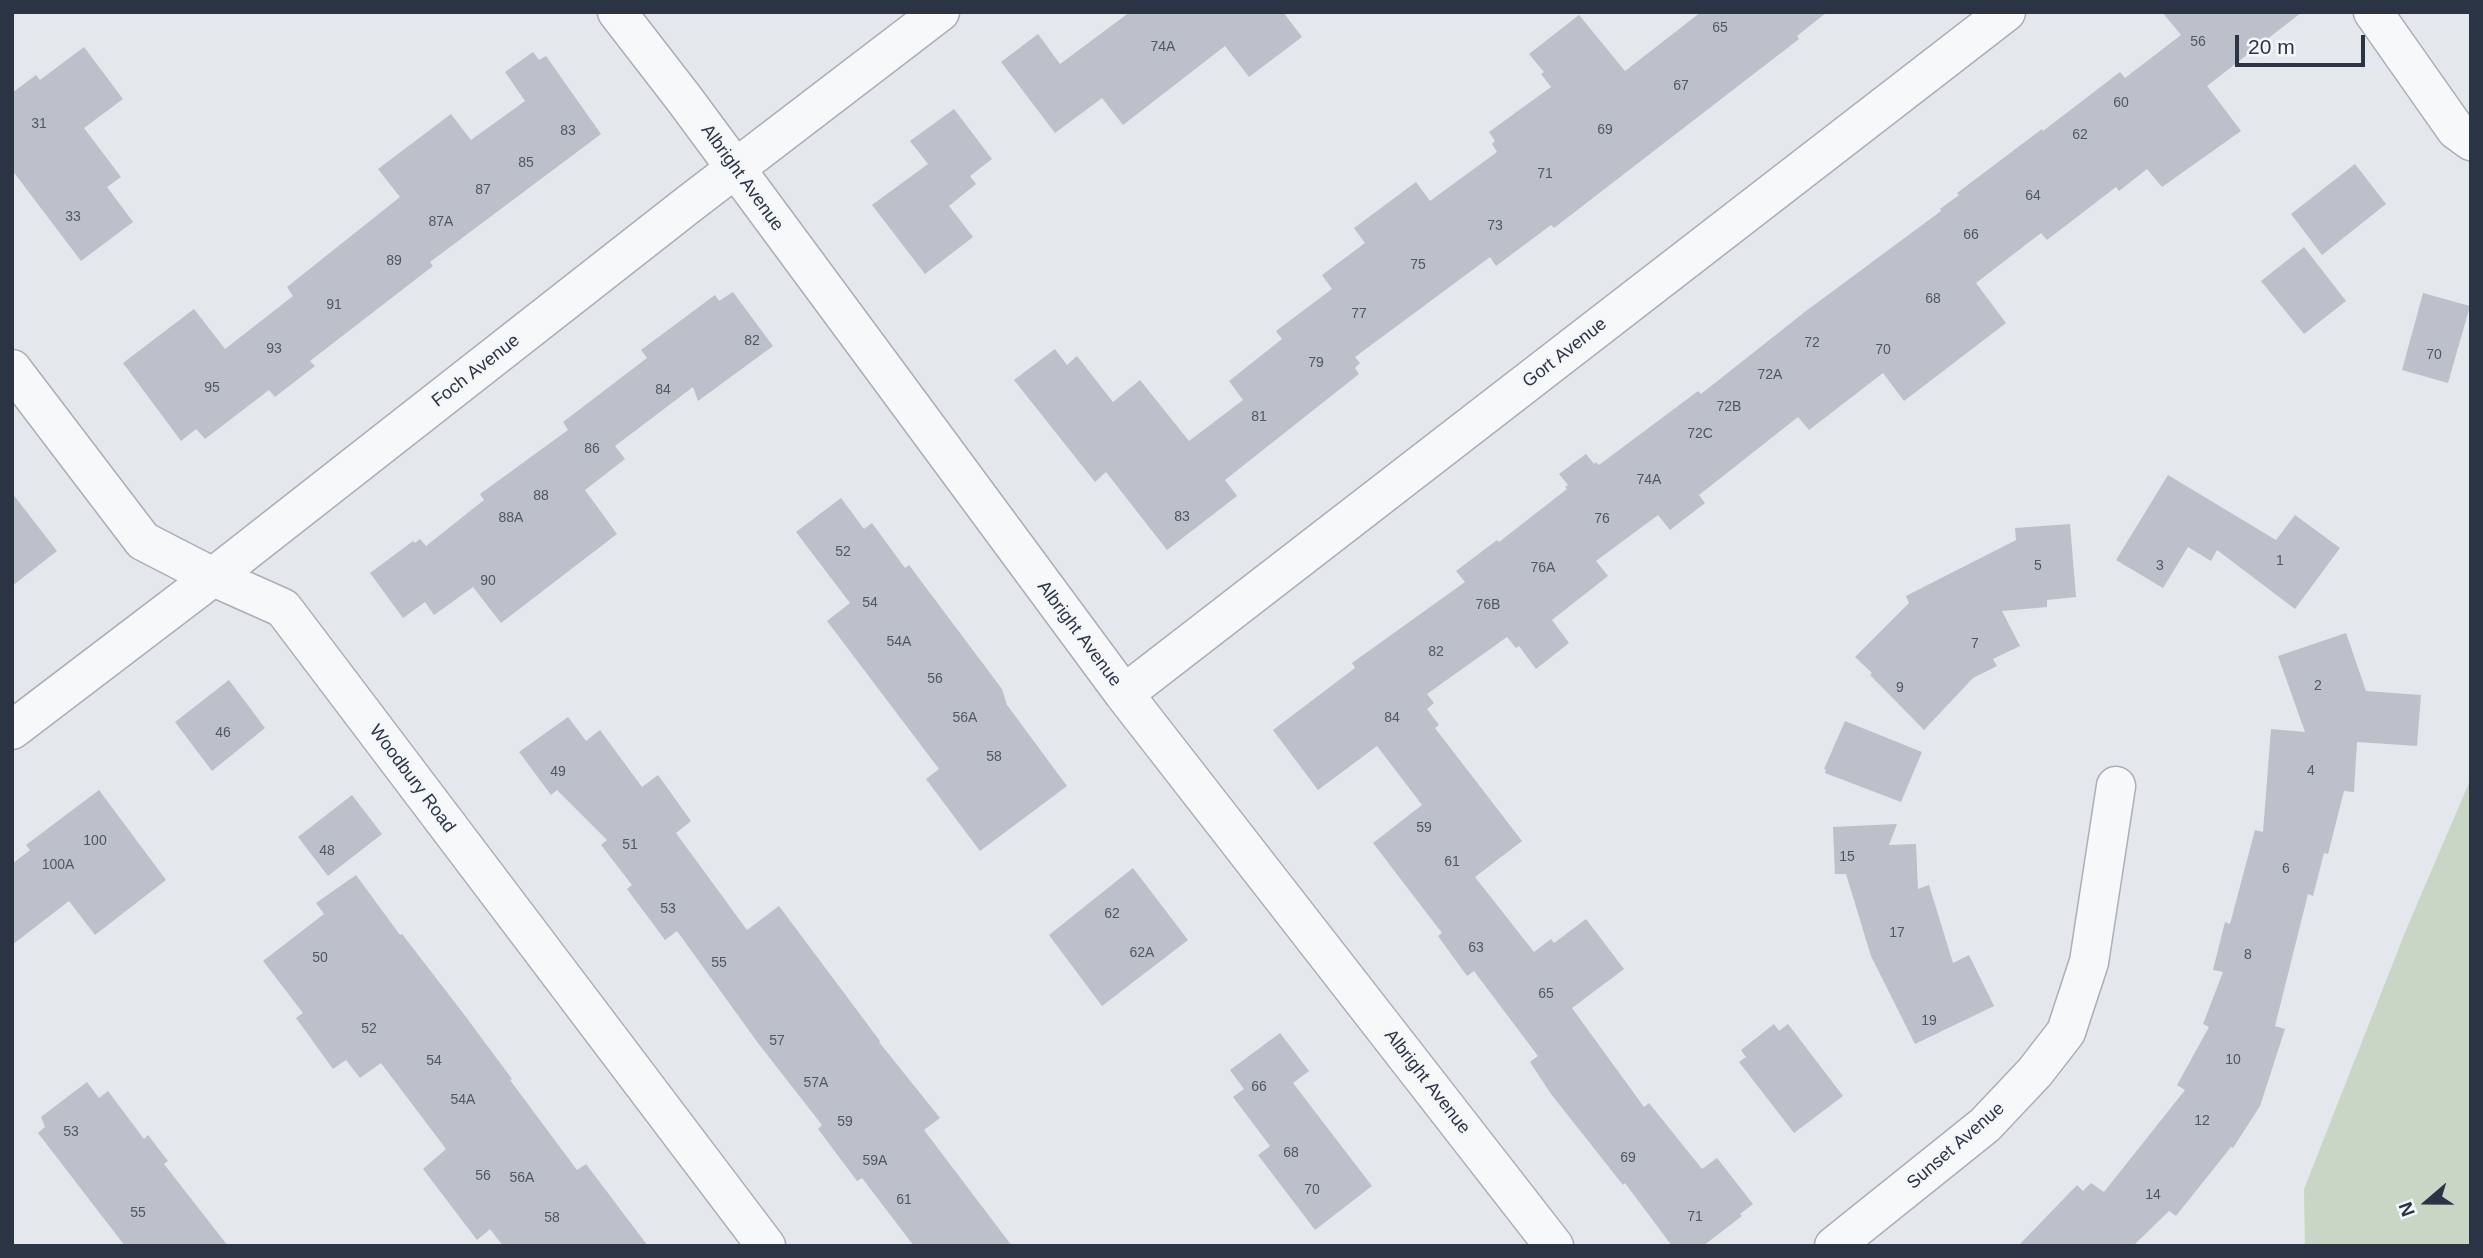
<!DOCTYPE html>
<html>
<head>
<meta charset="utf-8">
<style>
  body { margin:0 }
  #map { position:relative; width:2483px; height:1258px; overflow:hidden; background:#e4e7ec; font-family:Arial,sans-serif }
  canvas { display:block }
  .frame { position:absolute; inset:0; border:14px solid #2b3445; pointer-events:none }
  .north { position:absolute; left:2392px; top:1167px; width:70px; height:70px; -webkit-text-stroke:5px #f4f6f9; paint-order:stroke; rotate:250deg; font-size:19px; font-weight:700; line-height:28px; text-align:center; color:#2b3445 }
  .north::after { content:''; display:block; margin:auto; width:24px; height:32px; background:#2b3445; clip-path:polygon(50% 0,100% 100%,50% 72%,0 100%) }
  .scale { position:absolute; left:2235px; top:35px; width:130px; height:32px; box-sizing:border-box; border:4px solid #2b3445; border-top:0; padding-left:9px; font-size:21px; line-height:24px; white-space:nowrap; color:#2b3445; -webkit-text-stroke:5px #f4f6f9; paint-order:stroke }
</style>
</head>
<body>
<div id="map">
<canvas width="2483" height="1258"></canvas>
<div class="frame"></div>
<div class="north">N</div>
<div class="scale">20 m</div>
</div>
<script>
const ctx = document.querySelector('canvas').getContext('2d');
ctx.lineJoin = 'round';
function fill(path, color) {
  ctx.fillStyle = color;
  ctx.fill(path, 'evenodd');
}
function toPath(rows) {
  const path = new Path2D();
  for (const r of rows) {
    path.moveTo(r[0], r[1]);
    for (let i = 2; i < r.length; i += 2) path.lineTo(r[i], r[i + 1]);
  }
  return path;
}
function strokePath(path, color, width, dash) {
  ctx.strokeStyle = color;
  ctx.lineWidth = width;
  ctx.lineCap = dash ? 'butt' : 'round';
  ctx.setLineDash(dash || []);
  ctx.stroke(path);
}
function write(font, color, halo, rows, align = 'center') {
  ctx.font = font + ' Arial,sans-serif';
  ctx.lineWidth = 5;
  ctx.setLineDash([]);
  ctx.textBaseline = 'middle';
  ctx.strokeStyle = halo;
  ctx.fillStyle = color;
  for (const [text, x, y, turn = 0] of rows) {
    ctx.save();
    ctx.translate(x, y);
    ctx.rotate((+turn || 0) * Math.PI / 180);
    ctx.textAlign = isNaN(turn) ? turn : align;
    if (halo) ctx.strokeText(text, 0, 0);
    ctx.fillText(text, 0, 0);
    ctx.restore();
  }
}
fill(toPath([
  [2471,778,2471,1246,2305,1246,2304,1189,2406,930]
]), '#c9d6c5');
fill(toPath([
  [1130,12,1283,12,1302,37,1249,77,1225,46,1123,125,1102,98,1055,133,1001,62,1038,34,1060,64],
  [1701,12,1827,12,1797,36,1799,39,1554,228,1551,225,1496,266,1490,257,1355,357,1360,363,1355,368,1359,374,1225,480,1237,496,1167,550,1106,472,1095,482,1014,380,1055,349,1067,365,1077,356,1113,402,1140,380,1189,441,1243,400,1229,381,1282,339,1276,331,1332,289,1322,275,1365,243,1354,228,1416,182,1430,201,1497,152,1492,144,1495,141,1489,132,1551,87,1541,74,1544,72,1529,54,1579,15,1625,71],
  [2162,12,2302,12,2207,86,2241,131,2162,187,2147,169,2119,191,2116,187,2047,240,2041,233,1976,283,2006,323,1904,401,1883,373,1809,430,1798,417,1699,495,1705,503,1670,530,1658,515,1596,561,1608,576,1552,620,1569,643,1536,669,1519,646,1516,648,1507,637,1427,694,1434,703,1427,709,1439,725,1435,728,1522,841,1475,877,1534,952,1551,939,1554,943,1586,919,1624,969,1572,1008,1644,1107,1649,1103,1702,1169,1717,1158,1753,1204,1740,1214,1742,1216,1703,1246,1672,1246,1625,1183,1623,1185,1551,1094,1530,1062,1538,1056,1474,971,1467,976,1438,936,1442,933,1373,843,1422,805,1377,746,1318,790,1273,730,1355,668,1352,663,1465,582,1456,571,1497,540,1499,542,1567,489,1565,487,1568,485,1559,474,1586,454,1594,464,1596,462,1599,465,1698,391,1701,394,1806,311,1941,211,1940,209,1959,195,1957,193,2042,129,2043,131,2120,72,2125,78,2181,35],
  [84,47,123,99,84,128,121,177,107,187,133,222,81,261,12,170,12,93,36,75,40,80],
  [533,52,539,60,546,56,601,134,430,262,433,266,310,361,315,366,275,397,269,390,205,439,196,429,181,441,123,363,194,309,225,349,293,296,287,287,400,197,378,169,451,114,471,140,525,101,505,72],
  [954,109,992,159,970,176,976,184,949,206,973,237,925,274,872,205,928,164,910,141],
  [2355,164,2386,204,2322,255,2291,214],
  [2304,247,2346,301,2304,334,2261,281],
  [733,292,773,346,698,401,693,387,615,446,625,459,585,490,617,534,501,623,473,587,434,615,425,602,403,618,370,573,413,541,415,543,420,539,426,546,484,500,480,494,568,430,563,422,647,358,641,350,715,295,719,301],
  [2423,293,2470,306,2448,383,2402,370],
  [2168,475,2276,540,2295,515,2340,548,2295,609,2217,550,2211,561,2188,547,2163,588,2116,560],
  [12,493,57,551,12,586],
  [841,498,864,529,872,523,905,568,909,565,1002,689,1007,705,1067,786,980,851,926,779,939,769,827,621,850,603,796,532],
  [2070,524,2076,597,2047,600,2047,607,2002,611,2020,646,1993,659,1997,666,1973,678,1924,730,1870,675,1872,673,1855,657,1909,603,1906,596,2016,540,2015,528],
  [2346,633,2366,691,2421,695,2417,746,2357,742,2354,792,2344,791,2328,854,2324,853,2313,896,2308,894,2275,1026,2285,1029,2260,1106,2233,1148,2231,1147,2176,1216,2169,1211,2133,1246,2018,1246,2077,1185,2083,1191,2091,1183,2104,1192,2185,1090,2177,1085,2209,1027,2203,1024,2223,972,2213,970,2225,922,2230,924,2255,830,2263,832,2271,729,2305,732,2278,656],
  [229,680,265,728,212,771,175,722],
  [568,717,586,741,600,730,642,787,658,775,691,821,676,833,747,930,779,906,880,1041,879,1042,940,1118,924,1130,1012,1246,914,1246,862,1178,857,1181,818,1129,822,1125,758,1043,677,931,665,940,627,889,632,885,601,845,607,840,557,790,551,795,519,752],
  [1845,721,1922,752,1901,802,1825,773,1826,770,1824,769],
  [99,790,166,880,95,935,69,901,12,945,12,864,30,850,26,845],
  [352,795,382,834,328,876,298,837],
  [1897,824,1889,845,1916,844,1918,889,1929,885,1953,963,1969,955,1994,1006,1915,1044,1871,956,1846,874,1835,874,1833,827],
  [1133,868,1188,940,1102,1006,1049,935],
  [356,875,400,935,402,934,463,1013,512,1079,510,1080,577,1170,586,1164,648,1246,503,1246,490,1229,477,1240,423,1169,446,1149,381,1063,360,1078,346,1060,333,1069,296,1018,303,1013,263,961,324,914,316,903],
  [1774,1024,1779,1031,1788,1024,1843,1096,1794,1133,1739,1062,1746,1057,1741,1050],
  [1280,1033,1309,1071,1293,1083,1372,1186,1315,1230,1258,1155,1270,1146,1233,1097,1244,1089,1230,1070],
  [87,1082,99,1098,108,1091,144,1139,148,1135,168,1161,164,1164,228,1246,125,1246,38,1133,45,1127,41,1117]
]), '#bbc0ca');
const minor = toPath([
  [617,12,685,100,1124,694,1554,1246],
  [2373,12,2456,130,2471,141],
  [12,369,143,541,209,575,283,608,766,1246],
  [1124,694,2006,12],
  [12,730,213,577,689,204,940,12],
  [1834,1246,1985,1125,2035,1072,2066,1032,2089,962,2116,786]
]);
strokePath(minor, '#a9aeb7', 41);
strokePath(minor, '#f7f8fa', 38);
write('14px', '#4f5766', null, [
  ["65",1720,28],
  ["56",2198,42],
  ["74A",1163,47],
  ["67",1681,86],
  ["60",2121,103],
  ["31",39,124],
  ["69",1605,130],
  ["83",568,131],
  ["62",2080,135],
  ["85",526,163],
  ["71",1545,174],
  ["87",483,190],
  ["64",2033,196],
  ["33",73,217],
  ["87A",441,222],
  ["73",1495,226],
  ["66",1971,235],
  ["89",394,261],
  ["75",1418,265],
  ["68",1933,299],
  ["91",334,305],
  ["77",1359,314],
  ["82",752,341],
  ["72",1812,343],
  ["93",274,349],
  ["70",1883,350],
  ["70",2434,355],
  ["79",1316,363],
  ["72A",1770,375],
  ["95",212,388],
  ["84",663,390],
  ["72B",1729,407],
  ["81",1259,417],
  ["72C",1700,434],
  ["86",592,449],
  ["74A",1649,480],
  ["88",541,496],
  ["83",1182,517],
  ["88A",511,518],
  ["76",1602,519],
  ["52",843,552],
  ["1",2280,561],
  ["5",2038,566],
  ["3",2160,566],
  ["76A",1543,568],
  ["90",488,581],
  ["54",870,603],
  ["76B",1488,605],
  ["54A",899,642],
  ["7",1975,644],
  ["82",1436,652],
  ["56",935,679],
  ["2",2318,686],
  ["9",1900,688],
  ["56A",965,718],
  ["84",1392,718],
  ["46",223,733],
  ["58",994,757],
  ["4",2311,771],
  ["49",558,772],
  ["59",1424,828],
  ["100",95,841],
  ["51",630,845],
  ["48",327,851],
  ["15",1847,857],
  ["61",1452,862],
  ["100A",58,865],
  ["6",2286,869],
  ["53",668,909],
  ["62",1112,914],
  ["17",1897,933],
  ["63",1476,948],
  ["62A",1142,953],
  ["8",2248,955],
  ["50",320,958],
  ["55",719,963],
  ["65",1546,994],
  ["19",1929,1021],
  ["52",369,1029],
  ["57",777,1041],
  ["10",2233,1060],
  ["54",434,1061],
  ["57A",816,1083],
  ["66",1259,1087],
  ["54A",463,1100],
  ["12",2202,1121],
  ["59",845,1122],
  ["53",71,1132],
  ["68",1291,1153],
  ["69",1628,1158],
  ["59A",875,1161],
  ["56",483,1176],
  ["56A",522,1178],
  ["70",1312,1190],
  ["14",2153,1195],
  ["61",904,1200],
  ["55",138,1213],
  ["71",1695,1217],
  ["58",552,1218]
]);
write('18px', '#2b3445', '#f4f6f9', [
  ["Albright Avenue",742,178,54],
  ["Gort Avenue",1565,353,-38],
  ["Foch Avenue",476,371,-38],
  ["Albright Avenue",1079,634,53],
  ["Woodbury Road",412,779,53],
  ["Albright Avenue",1427,1082,52],
  ["Sunset Avenue",1956,1146,-41]
]);
</script>
</body>
</html>
